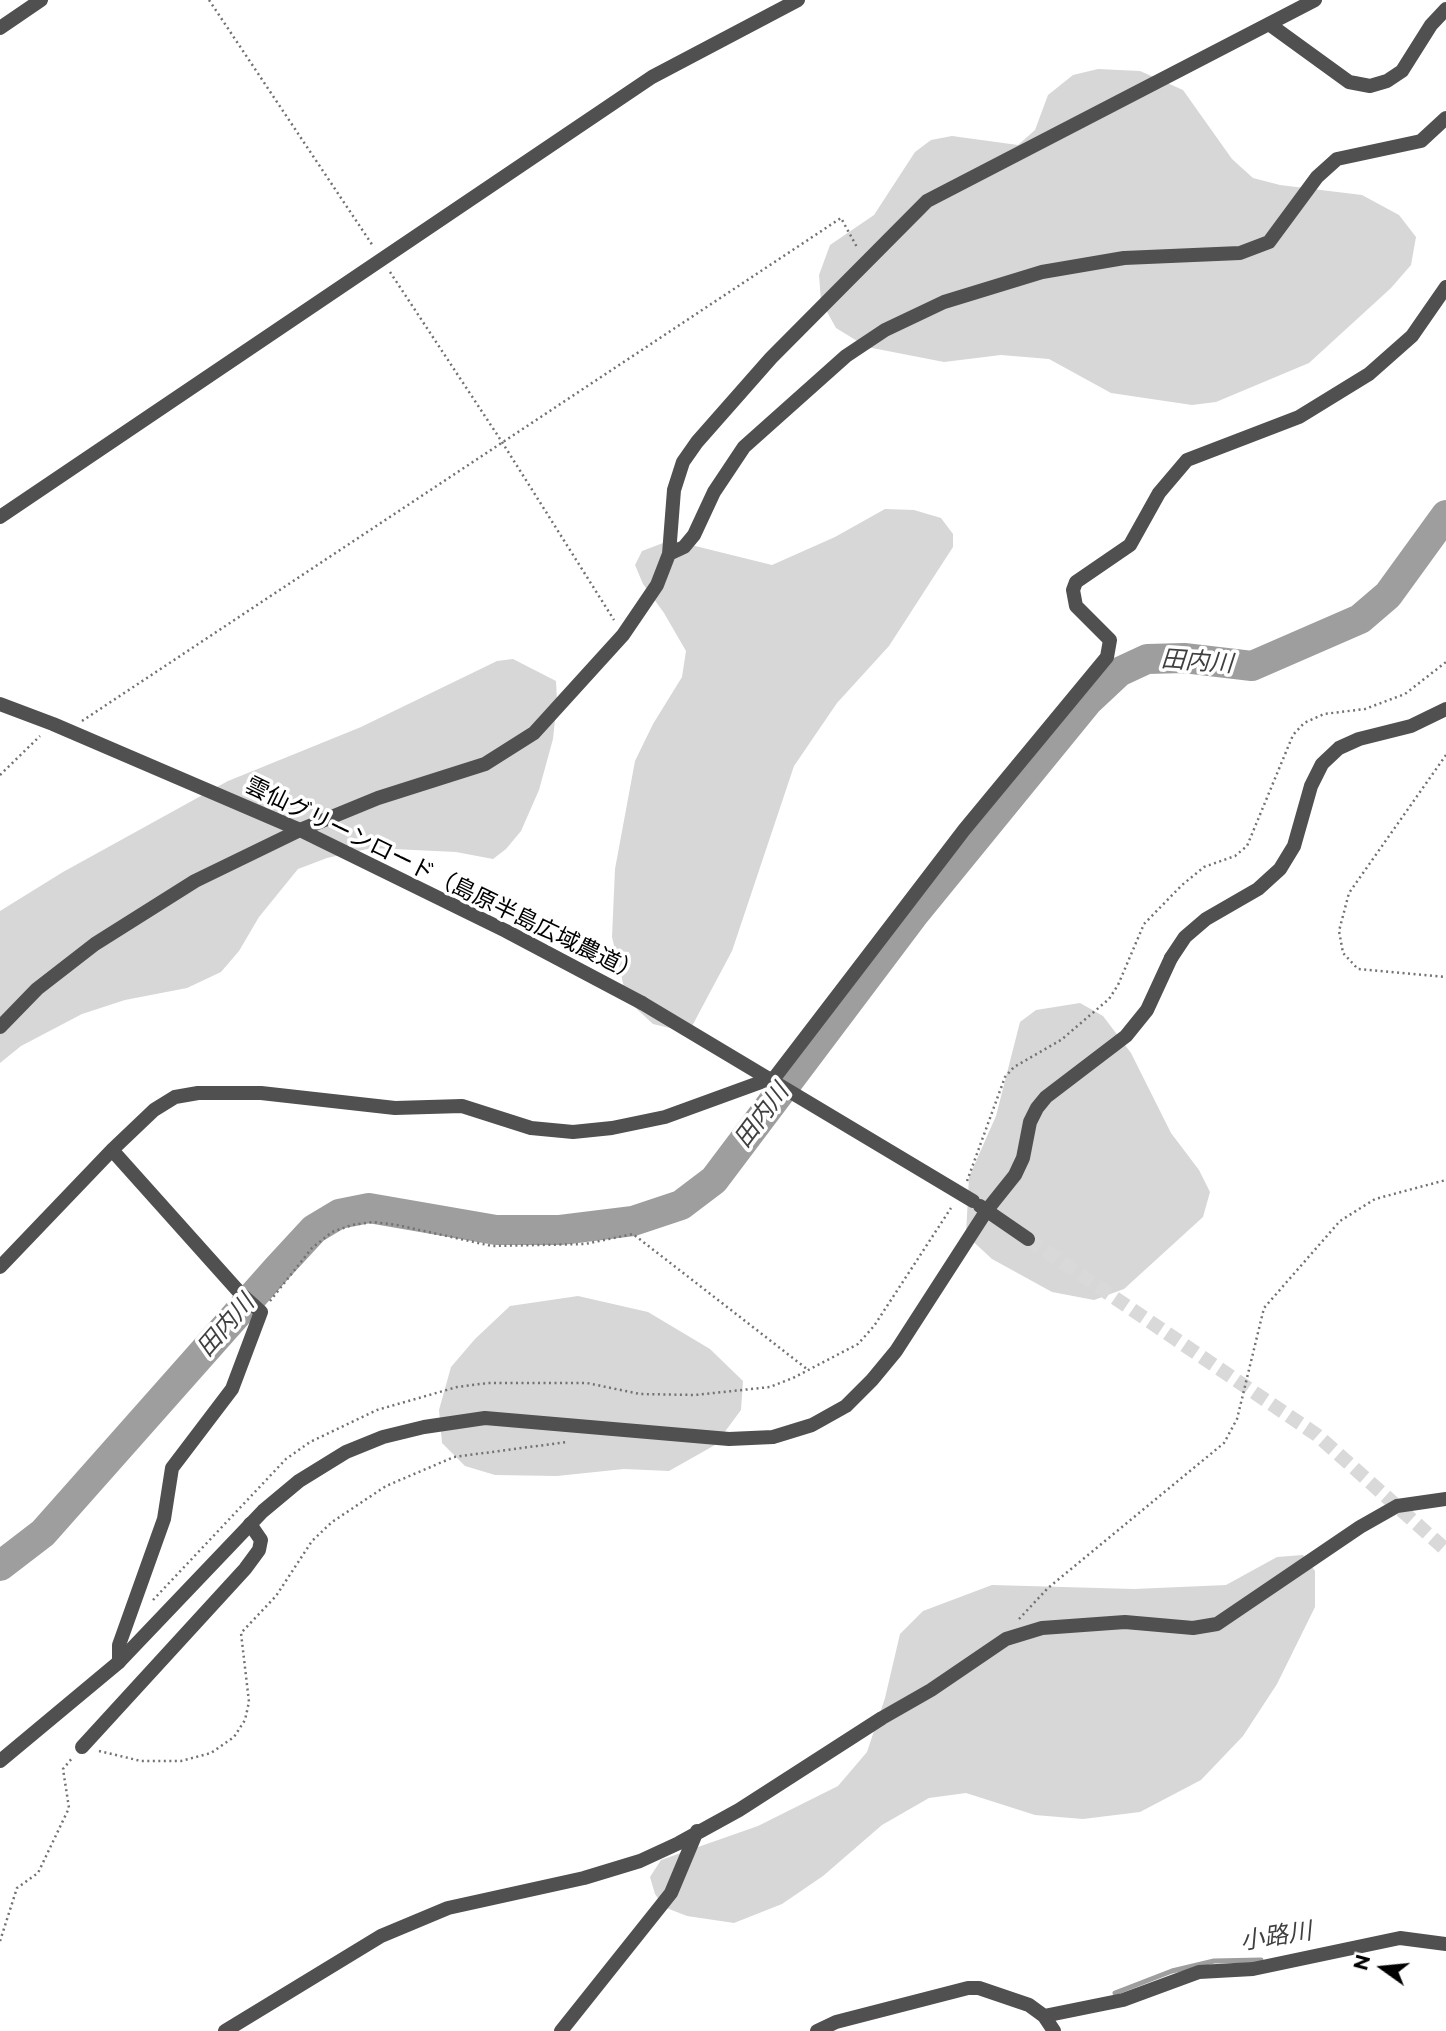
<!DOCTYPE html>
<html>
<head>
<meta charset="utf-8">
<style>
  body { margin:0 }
  #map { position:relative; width:1446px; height:2031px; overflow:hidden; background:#fff; font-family:Montserrat,sans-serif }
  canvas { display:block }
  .north { position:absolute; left:1348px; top:1933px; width:70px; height:70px; -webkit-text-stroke:5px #fff; paint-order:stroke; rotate:285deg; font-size:19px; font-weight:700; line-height:28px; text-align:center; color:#000 }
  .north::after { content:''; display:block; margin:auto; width:24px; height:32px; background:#000; clip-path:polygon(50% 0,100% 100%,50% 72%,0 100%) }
</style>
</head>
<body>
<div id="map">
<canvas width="1446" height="2031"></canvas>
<div class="north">N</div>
</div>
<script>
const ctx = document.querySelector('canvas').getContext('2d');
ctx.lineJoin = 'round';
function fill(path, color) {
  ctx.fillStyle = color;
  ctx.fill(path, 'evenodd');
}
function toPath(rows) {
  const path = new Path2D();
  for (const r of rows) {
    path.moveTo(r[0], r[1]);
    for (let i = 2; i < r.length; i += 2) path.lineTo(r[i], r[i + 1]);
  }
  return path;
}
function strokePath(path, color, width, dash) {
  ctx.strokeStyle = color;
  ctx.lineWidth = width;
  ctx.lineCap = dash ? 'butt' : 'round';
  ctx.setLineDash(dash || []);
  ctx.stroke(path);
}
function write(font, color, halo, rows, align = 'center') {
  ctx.font = font + ' Montserrat,"Noto Sans JP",sans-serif';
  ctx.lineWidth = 7;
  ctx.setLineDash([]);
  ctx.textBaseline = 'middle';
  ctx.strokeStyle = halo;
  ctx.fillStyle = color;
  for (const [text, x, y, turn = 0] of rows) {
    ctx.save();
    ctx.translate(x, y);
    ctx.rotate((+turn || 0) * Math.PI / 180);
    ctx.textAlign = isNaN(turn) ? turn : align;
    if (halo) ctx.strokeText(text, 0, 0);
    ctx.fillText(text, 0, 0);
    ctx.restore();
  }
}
fill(toPath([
  [1098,69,1140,71,1183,90,1232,159,1253,178,1280,185,1362,195,1399,215,1416,237,1411,265,1391,288,1309,363,1216,402,1192,405,1111,393,1049,359,1001,355,944,362,867,347,836,328,821,301,819,275,830,245,874,215,915,152,931,140,952,136,1018,145,1035,130,1048,95,1073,75],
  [885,509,914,510,941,518,953,534,953,547,889,646,837,703,794,766,732,951,691,1028,674,1029,653,1024,627,1000,612,937,615,869,635,761,653,724,682,677,686,651,664,613,643,584,635,565,642,551,671,540,772,565,835,537],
  [513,659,556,681,557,701,553,739,539,790,521,831,506,849,493,859,456,852,372,848,327,858,298,869,259,917,239,951,221,972,187,988,125,1000,82,1014,21,1046,0,1063,0,911,63,872,228,781,361,727,497,661],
  [1080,1003,1103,1016,1131,1053,1171,1133,1199,1170,1210,1192,1203,1217,1124,1289,1094,1300,1052,1292,992,1259,966,1235,969,1177,996,1116,1020,1022,1036,1010],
  [578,1296,648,1312,710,1349,743,1381,741,1410,715,1445,669,1471,624,1469,557,1476,495,1475,465,1466,442,1443,439,1410,451,1367,475,1339,510,1306],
  [1303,1555,1315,1571,1315,1607,1277,1684,1243,1736,1201,1780,1140,1812,1083,1819,1035,1815,966,1793,929,1798,882,1825,823,1876,782,1904,734,1923,687,1916,664,1907,655,1894,650,1877,661,1860,758,1826,838,1786,867,1752,885,1698,900,1634,923,1611,992,1585,1134,1589,1226,1585,1277,1557]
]), '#d7d7d7');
strokePath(toPath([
  [1115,1993,1172,1971,1214,1961,1261,1960]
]), '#9e9e9e', 5);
strokePath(toPath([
  [0,1566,43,1533,277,1269,314,1229,339,1214,369,1208,496,1230,560,1230,633,1221,681,1205,714,1180,915,913,1088,701,1119,672,1147,659,1184,658,1252,666,1360,619,1388,595,1446,515]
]), '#9e9e9e', 30);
strokePath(toPath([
  [1028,1239,1317,1435,1446,1550]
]), '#d9d9d9', 14, [14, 7]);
strokePath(toPath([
  [209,0,373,246],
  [390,272,502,442,614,620],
  [82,721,841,218,858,249],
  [1446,755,1349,893,1339,931,1343,953,1358,969,1446,977],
  [0,775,40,736],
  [967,1181,1005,1077,1014,1067,1061,1040,1109,999,1118,985,1144,924,1182,885,1204,867,1235,856,1247,846,1293,735,1304,723,1324,714,1365,709,1405,694,1446,662],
  [270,1301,312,1248,332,1232,352,1225,373,1222,397,1225,492,1246,585,1244,633,1234,807,1369],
  [153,1600,286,1459,310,1442,377,1410,457,1387,488,1383,587,1383,640,1394,695,1395,770,1387,793,1378,858,1344,874,1326,951,1208],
  [1019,1619,1048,1588,1224,1443,1237,1419,1264,1308,1340,1221,1375,1199,1446,1180],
  [99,1751,141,1761,181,1761,211,1753,234,1737,245,1720,249,1702,241,1633,276,1596,312,1541,332,1522,386,1486,454,1457,567,1442],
  [0,1941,17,1888,38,1873,69,1808,63,1769,73,1757]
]), '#727272', 2.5, [2, 3.5]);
strokePath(toPath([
  [1269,24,1349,82,1370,86,1387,81,1402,71,1431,25,1446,9],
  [0,28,41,0],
  [0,517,652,77,798,0],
  [669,554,684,547,694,535,714,492,744,447,846,356,885,330,944,302,1042,272,1124,258,1240,253,1269,242,1317,177,1337,159,1421,141,1446,118],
  [0,1027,37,989,95,944,195,881,300,830,378,798,485,764,534,733,623,635,657,585,669,554,674,490,683,462,697,442,771,358,927,201,1315,0],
  [112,1150,240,1293,261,1312,232,1389,172,1468,164,1519,119,1645,119,1662],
  [987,1210,1015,1175,1023,1158,1030,1122,1037,1108,1046,1097,1126,1036,1147,1010,1171,958],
  [0,1267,112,1150,154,1110,175,1097,198,1093,261,1093,395,1108,462,1106,531,1128,573,1132,612,1128,665,1117,775,1077,964,830,1107,657,1110,640,1076,606,1073,590,1076,582,1130,545,1159,493,1187,460,1299,417,1369,374,1412,336,1446,287],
  [82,1747,245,1569,259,1550,261,1540,250,1524],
  [1044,2016,1123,2000,1199,1972,1253,1969,1400,1938,1446,1944],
  [225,2031,381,1936,448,1908,584,1878,640,1861,679,1843,739,1810,882,1718,931,1690,1006,1639,1042,1628,1125,1622,1193,1628,1217,1624,1360,1527,1397,1506,1446,1499],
  [561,2031,671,1893,697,1831],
  [817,2031,836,2022,968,1988,979,1988,1029,2005,1044,2016,1054,2031]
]), '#505050', 14);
strokePath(toPath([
  [0,704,53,724,300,830,506,931,642,1003],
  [1171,958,1185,937,1206,919,1258,889,1280,869,1294,846,1311,786,1322,764,1339,748,1359,739,1411,726,1446,709],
  [980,1206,1028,1239],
  [0,1761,119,1662,263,1511,299,1481,346,1452,383,1437,424,1427,485,1418,729,1439,773,1437,812,1425,846,1406,872,1380,896,1351,987,1210]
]), '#505050', 14);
strokePath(toPath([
  [642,1003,973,1201]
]), '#505050', 14);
write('23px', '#000', '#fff', [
  ["雲仙グリーンロード（島原半島広域農道）",443,880,26]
]);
write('italic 24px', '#3f3f3f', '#fff', [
  ["田内川",1197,662,4],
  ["田内川",762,1116,-53],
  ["田内川",226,1326,-49],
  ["小路川",1276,1937,-9]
]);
</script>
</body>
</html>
